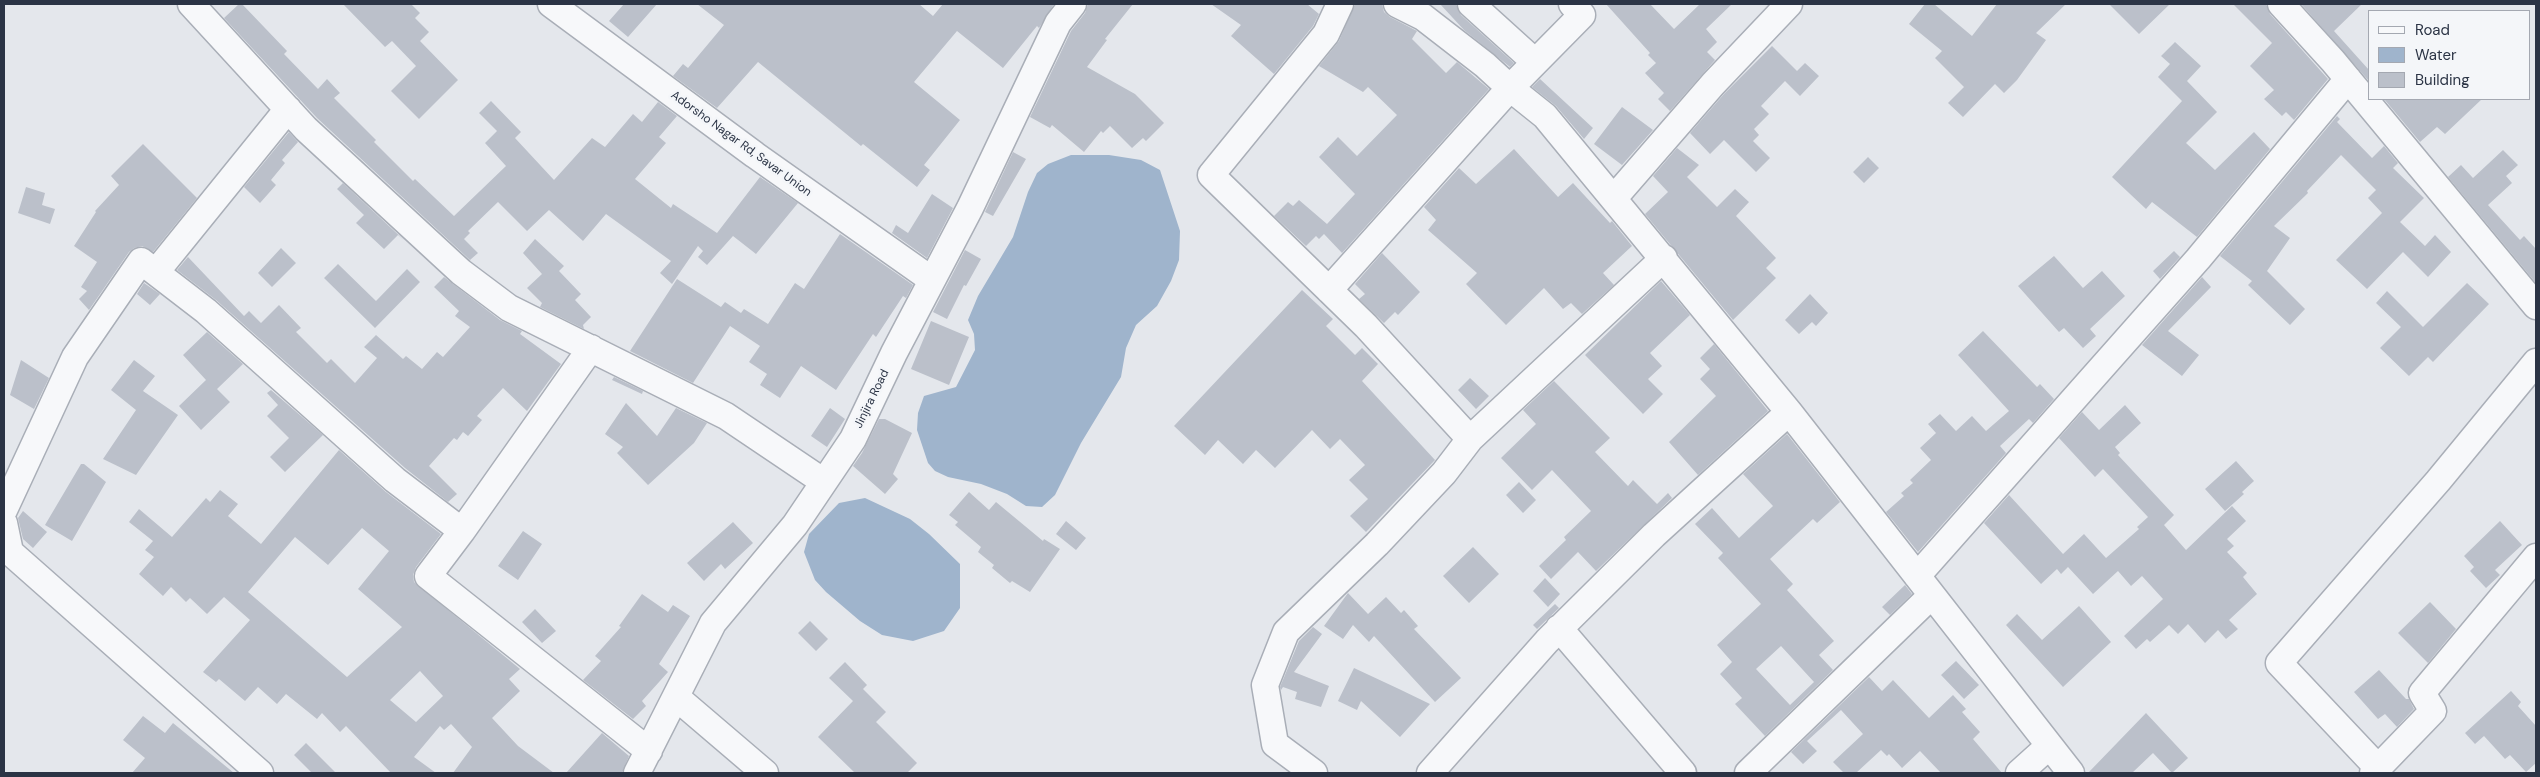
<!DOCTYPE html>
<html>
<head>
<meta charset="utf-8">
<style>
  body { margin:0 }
  #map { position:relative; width:2540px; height:777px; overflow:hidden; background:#e4e7ec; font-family:"DM Sans",sans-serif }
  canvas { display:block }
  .frame { position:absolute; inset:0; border:5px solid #2b3445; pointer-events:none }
  .legend { position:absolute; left:2368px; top:10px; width:162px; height:90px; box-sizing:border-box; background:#f4f6f9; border:1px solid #a4a8b1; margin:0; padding:6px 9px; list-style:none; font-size:15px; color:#2b3445 }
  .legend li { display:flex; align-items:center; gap:10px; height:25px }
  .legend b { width:25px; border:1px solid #a4a8b1 }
</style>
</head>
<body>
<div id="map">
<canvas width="2540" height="777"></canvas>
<div class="frame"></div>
<ul class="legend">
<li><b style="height:6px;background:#f7f8fa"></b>Road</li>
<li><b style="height:14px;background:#9fb4cc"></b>Water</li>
<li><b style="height:14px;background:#bbc0ca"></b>Building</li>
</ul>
</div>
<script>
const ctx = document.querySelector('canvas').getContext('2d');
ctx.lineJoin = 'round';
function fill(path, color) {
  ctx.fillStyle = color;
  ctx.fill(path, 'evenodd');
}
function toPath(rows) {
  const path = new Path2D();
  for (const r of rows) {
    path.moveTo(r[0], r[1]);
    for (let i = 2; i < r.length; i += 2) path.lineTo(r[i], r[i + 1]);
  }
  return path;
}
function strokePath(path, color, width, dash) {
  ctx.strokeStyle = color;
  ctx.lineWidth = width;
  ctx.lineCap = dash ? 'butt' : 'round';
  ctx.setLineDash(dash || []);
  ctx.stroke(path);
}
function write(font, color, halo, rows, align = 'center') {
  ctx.font = font + ' "DM Sans",sans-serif';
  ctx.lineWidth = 5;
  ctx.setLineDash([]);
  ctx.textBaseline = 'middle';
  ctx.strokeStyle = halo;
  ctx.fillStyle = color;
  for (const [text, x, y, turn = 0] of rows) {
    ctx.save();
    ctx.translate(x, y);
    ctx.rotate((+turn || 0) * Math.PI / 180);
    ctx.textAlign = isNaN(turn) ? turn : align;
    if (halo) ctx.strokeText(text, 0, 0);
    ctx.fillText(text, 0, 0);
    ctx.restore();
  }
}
fill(toPath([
  [1071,155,1109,155,1141,160,1160,170,1180,231,1179,260,1171,281,1157,306,1136,325,1126,348,1121,377,1081,443,1055,495,1042,507,1026,506,1007,494,981,484,948,477,935,471,928,463,917,430,918,413,924,396,956,387,975,350,974,334,968,320,978,296,1013,237,1028,192,1037,173,1048,164],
  [865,498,910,519,929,534,960,564,960,608,944,631,913,641,882,635,860,621,826,592,815,580,804,552,809,534,839,503]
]), '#9fb4cc');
fill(toPath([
  [239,4,242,4,287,51,284,54,318,89,327,79,340,93,334,98,376,140,374,142,413,181,415,179,454,216,506,166,485,143,497,131,479,113,491,101,521,132,515,138,554,180,592,138,605,147,633,114,642,122,658,102,677,116,659,137,666,143,635,179,671,208,673,204,717,233,760,177,798,203,756,254,733,236,707,265,698,257,703,251,698,246,672,284,660,273,671,261,606,214,583,241,549,210,527,231,498,202,468,231,470,233,464,239,478,253,470,260,317,118,224,18],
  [343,4,411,4,420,13,415,18,429,32,420,41,458,80,419,119,391,91,416,66,392,41,385,47],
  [624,4,657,4,628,37,609,21],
  [697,4,919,4,933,16,943,4,1054,4,1039,28,1037,26,1003,68,957,31,914,82,960,120,924,165,930,170,917,187,863,144,861,146,758,62,717,108,673,76,683,64,688,68,724,25],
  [1088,4,1133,4,1105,39,1107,40,1087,67,1135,94,1164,123,1146,141,1143,138,1132,148,1110,126,1103,133,1101,131,1084,152,1052,125,1050,128,1030,117,1071,31,1085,13],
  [1211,4,1307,4,1319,14,1313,26,1274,74,1231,36,1241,25],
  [1355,4,1382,4,1384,12,1390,17,1417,31,1412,39,1446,73,1457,62,1489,89,1342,253,1324,234,1319,239,1316,236,1306,246,1274,216,1288,202,1293,206,1299,200,1327,224,1355,194,1319,157,1338,137,1357,156,1397,115,1368,87,1363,92,1319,66,1339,41],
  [1440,4,1456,4,1461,15,1514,63,1510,67,1464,30],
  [1606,4,1650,4,1674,29,1700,4,1732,4,1706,29,1717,42,1707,52,1715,60,1670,111,1658,99,1664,93,1645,73,1656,63,1648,55,1650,53],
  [1925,4,1934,4,1972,36,1997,4,2066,4,2036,33,2046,40,2017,80,2004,93,1995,84,1963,117,1948,103,1964,87,1935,58,1942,51,1909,24],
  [2109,4,2170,4,2139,34],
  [2233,4,2266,4,2270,14,2328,79,2294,120,2286,112,2282,116,2264,99,2274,90,2250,66,2272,43],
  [2301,4,2362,4,2334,31,2369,70,2369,81],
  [2175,42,2201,66,2187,81,2217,112,2186,143,2215,170,2254,132,2270,149,2197,237,2152,202,2146,209,2112,177,2182,101,2158,77,2170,64,2161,56],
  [1772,46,1797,71,1805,63,1819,76,1800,96,1785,81,1761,106,1769,114,1754,129,1759,135,1753,141,1770,158,1756,172,1724,140,1710,154,1690,133,1724,94],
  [1540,79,1593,128,1584,139,1556,106,1532,87],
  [2384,99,2482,99,2445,134,2437,127,2420,142],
  [1622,107,1653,130,1622,165,1594,144],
  [2337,116,2340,119,2337,122,2372,158,2384,146,2398,163,2393,168,2424,198,2400,222,2425,246,2435,235,2451,252,2428,277,2403,252,2367,289,2336,260,2382,213,2368,198,2376,190,2341,155,2307,191,2308,193,2274,226,2290,238,2267,271,2305,309,2290,325,2248,285,2252,281,2220,256],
  [289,132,298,142,282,160,285,163,271,180,276,185,260,203,244,187],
  [143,144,197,198,153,252,142,246,134,248,129,252,89,310,79,299,87,291,81,287,97,262,74,246,96,212,95,211,119,185,111,176],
  [1677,148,1699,165,1687,177,1717,207,1735,189,1749,202,1736,216,1776,258,1766,268,1776,278,1733,320,1645,214,1668,192,1653,176],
  [1514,149,1558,197,1573,183,1610,223,1612,221,1632,246,1603,273,1614,285,1582,314,1571,303,1563,309,1544,288,1506,325,1466,284,1477,273,1428,230,1436,220,1424,207,1459,168,1476,184],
  [2503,150,2518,165,2506,176,2512,183,2488,205,2520,240,2524,236,2536,249,2536,283,2448,177,2461,165,2473,178],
  [1013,152,1026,159,993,216,985,212],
  [1868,157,1879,168,1864,183,1853,172],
  [343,183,405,241,398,235,384,249,356,223,364,215,337,189],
  [26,187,45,193,42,205,55,209,50,224,18,213],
  [932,194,953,208,927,258,892,233,896,225,908,233],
  [840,234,913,285,906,298,903,296,876,337,873,334,836,390,801,366,780,398,760,385,767,374,749,362,760,346,730,326,693,383,630,351,677,279,721,307,725,302,741,313,744,309,768,324,795,283,804,289],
  [535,239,564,266,559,271,581,294,575,300,591,317,583,325,584,329,540,307,542,303,527,288,542,274,523,253],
  [281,248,296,263,272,287,258,273],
  [965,250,981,259,966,286,964,285,947,319,933,312],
  [2174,251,2180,257,2160,279,2153,271],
  [1382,253,1420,292,1398,315,1395,312,1384,323,1359,299,1365,294,1355,284],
  [2054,256,2083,288,2102,271,2125,296,2090,329,2096,336,2083,348,2064,328,2059,332,2018,286],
  [188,257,244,316,249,311,261,323,279,305,301,328,296,332,327,363,331,359,355,383,377,358,364,347,376,335,403,359,406,356,422,369,437,352,443,357,470,327,455,316,459,311,434,287,444,277,500,320,522,331,520,334,561,364,527,411,503,388,477,416,482,420,468,436,463,432,457,440,454,438,429,466,457,494,448,502,405,468,216,300,177,270],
  [338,264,376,301,407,269,420,282,375,328,324,278],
  [2202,277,2211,287,2168,331,2199,355,2182,376,2142,345],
  [1661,281,1690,315,1650,353,1662,366,1648,379,1663,394,1643,414,1585,355],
  [144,283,160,294,150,305,137,294],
  [2467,283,2489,304,2433,362,2428,357,2409,376,2380,348,2401,327,2376,303,2387,291,2423,327],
  [1302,290,1333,319,1326,326,1355,355,1362,348,1378,364,1362,381,1435,460,1366,532,1350,516,1368,499,1349,480,1365,465,1340,439,1330,449,1312,430,1275,468,1256,450,1243,464,1218,440,1205,455,1174,426],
  [1810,294,1828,313,1816,326,1812,322,1799,334,1785,320],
  [931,321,969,337,949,385,911,369],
  [1983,331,2037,387,2040,384,2054,399,2033,423,2029,419,2000,446,2006,453,1918,552,1886,512,1904,496,1901,493,1913,483,1910,480,1931,460,1920,448,1936,433,1928,424,1940,414,1956,431,1972,416,1986,431,2009,411,1958,355],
  [207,332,243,364,217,389,230,402,201,430,179,406,206,380,183,355],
  [1714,344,1768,411,1698,475,1669,442,1716,396,1700,379,1710,369,1700,358],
  [21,360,49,378,34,409,10,395],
  [134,360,155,376,143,391,178,415,136,475,103,459,136,410,111,390],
  [614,377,643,391,642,394,612,380],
  [1470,378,1489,396,1476,409,1458,390],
  [1554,381,1610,438,1595,452,1628,486,1633,480,1657,504,1668,493,1672,498,1596,571,1578,552,1551,579,1539,566,1566,540,1564,537,1591,511,1552,470,1532,490,1501,458,1536,424,1523,410],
  [271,390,323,435,285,472,270,457,289,438,267,416,278,405,267,393],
  [626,403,657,436,676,408,707,423,694,443,648,485,617,453,623,447,605,434],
  [2125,405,2141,423,2115,447,2120,453,2118,455,2174,515,2164,525,2186,550,2232,506,2246,521,2227,539,2234,546,2227,552,2247,573,2243,577,2257,594,2229,620,2238,629,2226,639,2218,630,2205,643,2188,624,2178,634,2169,625,2150,642,2147,639,2136,649,2124,636,2163,599,2142,576,2131,586,2118,571,2093,594,2068,567,2061,574,2057,569,2041,584,1984,523,2009,495,2063,554,2084,534,2106,558,2139,529,2137,527,2148,517,2103,469,2095,477,2059,438,2082,412,2099,430],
  [830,408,845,419,827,447,811,436],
  [879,419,885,419,912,433,893,474,898,479,885,494,853,466,862,453],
  [1787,434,1840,502,1817,523,1813,519,1770,559,1793,584,1787,590,1834,641,1819,655,1833,670,1765,736,1735,704,1742,698,1720,674,1732,662,1717,645,1761,604,1718,558,1723,553,1695,524,1712,508,1739,538,1773,506,1743,474],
  [1781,646,1814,682,1790,705,1756,669],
  [339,450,386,492,441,534,416,567,413,575,414,582,520,669,509,679,520,691,492,718,518,746,554,773,453,773,472,747,451,724,444,730,440,726,414,757,436,773,391,773,346,726,340,732,322,713,317,719,286,694,277,704,258,687,245,701,219,679,216,682,203,672,250,620,224,597,207,614,190,598,186,602,171,587,163,596,139,574,154,557,145,550,153,541,129,522,139,509,172,537,206,498,210,502,220,490,238,504,228,516,261,544],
  [362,528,389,551,358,589,402,627,347,677,248,592,295,537,328,565],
  [420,671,443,696,416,722,390,700],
  [2236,461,2254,481,2242,492,2244,494,2225,511,2205,489],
  [81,464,84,464,106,482,72,541,45,525],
  [1519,482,1536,500,1523,513,1506,495],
  [969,492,989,510,996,502,1043,541,1044,539,1060,549,1030,592,1012,581,1010,583,992,568,994,565,978,552,981,547,955,525,958,522,949,515],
  [23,511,47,532,33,548,23,539,18,518],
  [1066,521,1086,538,1076,550,1056,534],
  [2500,521,2522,545,2495,570,2500,575,2486,588,2470,571,2474,567,2464,556],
  [733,522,753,543,725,569,721,564,704,581,687,563],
  [523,531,542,544,518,580,498,566],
  [1473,547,1499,574,1469,603,1443,576],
  [1545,578,1560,594,1548,607,1533,591],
  [1905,585,1912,594,1890,615,1882,607],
  [1348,593,1368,614,1386,597,1401,613,1404,610,1418,626,1414,629,1461,678,1435,702,1374,636,1369,642,1353,625,1343,639,1324,626],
  [642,594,668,612,673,605,690,616,659,664,668,672,642,701,646,706,633,719,583,680,601,661,595,656,621,627,619,626],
  [2430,602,2456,629,2428,663,2398,633],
  [1555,604,1559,608,1537,629,1533,625],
  [2079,606,2111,642,2063,687,2006,625,2017,614,2042,640],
  [535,609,556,631,542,643,522,622],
  [810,621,828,639,816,651,798,633],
  [1313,627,1322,634,1294,672,1329,686,1321,707,1295,699,1297,692,1283,687,1281,690,1280,687,1299,641],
  [1956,661,1979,685,1964,699,1941,675],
  [845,662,867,685,863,689,886,712,876,722,917,763,907,773,855,773,818,737,853,701,829,678],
  [1354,668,1399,689,1430,704,1400,737,1361,701,1357,710,1338,701],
  [2379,670,2406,699,2409,699,2414,709,2397,727,2385,714,2378,719,2354,692],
  [1869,677,1882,691,1893,680,1929,718,1953,695,1966,709,1962,712,1980,732,1973,739,2002,773,1941,773,1920,751,1902,768,1889,754,1887,756,1881,750,1856,773,1844,773,1833,762,1863,734,1841,710,1807,741,1817,751,1803,764,1791,752],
  [2511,691,2521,702,2518,706,2536,726,2536,763,2526,772,2510,755,2505,759,2484,736,2475,744,2465,733],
  [2146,713,2188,758,2172,773,2153,753,2132,773,2088,773],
  [143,716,165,733,173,723,234,773,132,773,145,758,123,740],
  [602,733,629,756,622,773,566,773],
  [306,743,336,773,312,773,294,755]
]), '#bbc0ca');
const minor = toPath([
  [191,4,306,129,461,272,509,308,726,416,824,482],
  [551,4,755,155,932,280],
  [1397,4,1423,17,1485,65,1510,88,1545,116,1789,412,2071,773],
  [1471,4,1535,62],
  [2281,4,2333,61,2536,306],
  [1614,198,1713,84,1789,4],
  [156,272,288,109],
  [1329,290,1510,88,1582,15,1572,4],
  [1470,439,1664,258],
  [4,510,75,357,141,261,206,311,395,480,462,531,591,348],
  [4,523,10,552,260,773],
  [462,531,428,576,649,751],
  [1917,576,2198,259,2348,79],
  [1559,628,1683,773],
  [676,697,765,773],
  [2378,768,2279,663,2438,481,2536,362],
  [637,773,713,623,795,525,853,439,894,353,970,208,1058,23,1073,4],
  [1314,773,1275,744,1265,685,1286,632,1377,544,1444,473,1470,439,1366,326,1211,175,1326,34,1340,4],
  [1430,773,1547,641,1654,535,1789,412],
  [1748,773,1932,595],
  [2019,773,2049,746],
  [2373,773,2433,711,2422,693,2536,557]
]);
strokePath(minor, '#a9aeb7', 29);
strokePath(minor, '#f7f8fa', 26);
write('12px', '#2b3445', '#f4f6f9', [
  ["Adorsho Nagar Rd, Savar Union",741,144,36],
  ["Jinjira Road",872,399,-64]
]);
</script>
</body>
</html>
